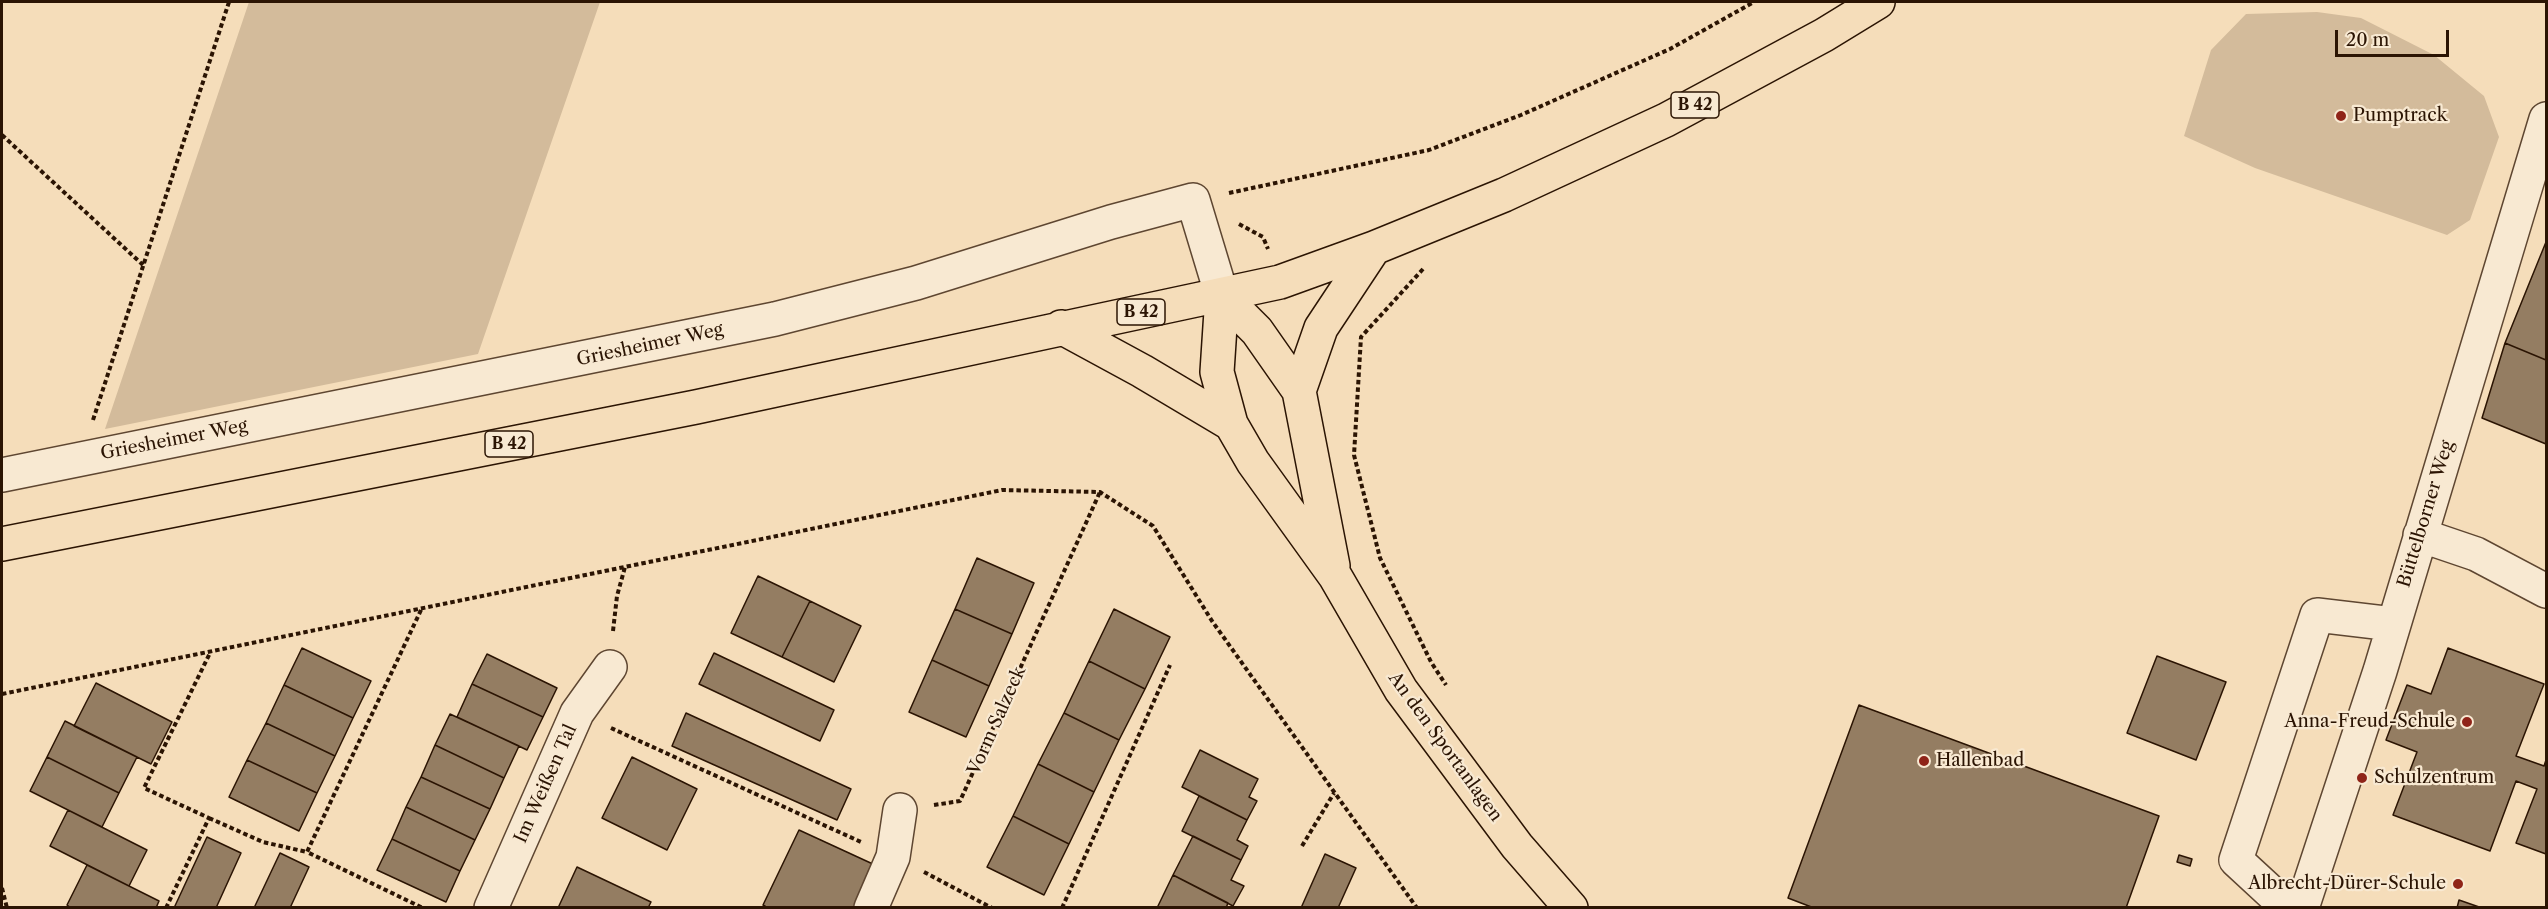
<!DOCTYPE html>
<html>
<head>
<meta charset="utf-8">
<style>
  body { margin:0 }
  #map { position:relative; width:2548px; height:909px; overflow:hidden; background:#f5ddba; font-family:"Libre Caslon Text",serif }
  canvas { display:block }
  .frame { position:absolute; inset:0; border:3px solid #2b1403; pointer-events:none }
  .scale { position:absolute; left:2335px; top:30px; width:114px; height:27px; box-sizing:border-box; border:3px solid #2b1403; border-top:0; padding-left:8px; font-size:18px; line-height:21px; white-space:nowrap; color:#2b1403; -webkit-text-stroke:4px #f8e9d2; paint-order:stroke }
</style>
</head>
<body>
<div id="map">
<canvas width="2548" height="909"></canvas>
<div class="frame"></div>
<div class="scale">20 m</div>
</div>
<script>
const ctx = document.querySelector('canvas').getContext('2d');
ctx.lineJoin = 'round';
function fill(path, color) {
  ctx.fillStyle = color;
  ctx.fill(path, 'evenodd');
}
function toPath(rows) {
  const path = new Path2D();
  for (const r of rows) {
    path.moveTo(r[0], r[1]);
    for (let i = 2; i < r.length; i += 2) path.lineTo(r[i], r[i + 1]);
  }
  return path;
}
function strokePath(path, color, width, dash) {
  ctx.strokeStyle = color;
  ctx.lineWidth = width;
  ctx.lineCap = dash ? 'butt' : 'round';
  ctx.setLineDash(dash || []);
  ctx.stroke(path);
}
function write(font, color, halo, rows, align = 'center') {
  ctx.font = font + ' "Libre Caslon Text",serif';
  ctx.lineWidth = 4.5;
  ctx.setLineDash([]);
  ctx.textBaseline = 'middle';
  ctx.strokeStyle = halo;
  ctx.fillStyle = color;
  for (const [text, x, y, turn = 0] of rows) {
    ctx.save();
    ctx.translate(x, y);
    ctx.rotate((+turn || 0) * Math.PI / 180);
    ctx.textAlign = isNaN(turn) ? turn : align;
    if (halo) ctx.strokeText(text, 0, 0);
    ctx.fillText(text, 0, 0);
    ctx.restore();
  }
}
fill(toPath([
  [249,2,600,2,478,354,105,429],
  [2317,12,2361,18,2434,55,2484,96,2499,137,2470,220,2447,235,2255,168,2184,136,2211,50,2246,14]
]), '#d3bb9b');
const building = toPath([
  [2546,242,2546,360,2505,343,2546,242],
  [2505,343,2546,360,2546,444,2482,418,2505,343],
  [977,558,1034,583,1012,634,955,609,977,558],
  [758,576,810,601,782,657,731,633,758,576],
  [810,601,861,626,834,682,782,657,810,601],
  [955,609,1012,634,989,686,932,660,955,609],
  [1114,609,1170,637,1145,689,1089,661,1114,609],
  [302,648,371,681,353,718,284,685,302,648],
  [2448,648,2544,684,2516,756,2544,766,2546,760,2546,854,2516,843,2537,789,2516,781,2490,851,2393,815,2417,752,2386,740,2407,685,2431,694,2448,648],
  [714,653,834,710,820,741,699,684,714,653],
  [487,654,557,688,543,717,472,684,487,654],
  [2157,656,2226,682,2196,760,2127,733,2157,656],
  [932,660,989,686,966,737,909,712,932,660],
  [1089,661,1145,689,1119,740,1064,713,1089,661],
  [96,683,172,722,151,764,74,726,96,683],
  [472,684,543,717,527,750,457,717,472,684],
  [284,685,353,718,335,756,266,723,284,685],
  [1859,705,2159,816,2126,908,1814,908,1788,898,1859,705],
  [686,713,851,789,837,820,672,746,686,713],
  [1064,713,1119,740,1094,792,1038,764,1064,713],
  [450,714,519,746,504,778,435,745,450,714],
  [65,721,137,757,119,793,47,757,65,721],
  [266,723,335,756,317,793,247,760,266,723],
  [435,745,504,778,490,809,421,777,435,745],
  [1200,750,1258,779,1249,797,1257,801,1247,820,1182,787,1200,750],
  [47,757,119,793,102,827,30,791,47,757],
  [632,757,697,789,667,850,602,818,632,757],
  [247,760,317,793,299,831,229,797,247,760],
  [1038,764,1094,792,1069,844,1013,816,1038,764],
  [421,777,490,809,475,840,406,807,421,777],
  [1199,796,1247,820,1237,840,1248,846,1241,860,1182,831,1199,796],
  [406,807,475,840,460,871,392,839,406,807],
  [68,810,147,850,129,886,50,846,68,810],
  [1013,816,1069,844,1044,895,987,867,1013,816],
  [799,830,875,865,855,908,768,908,763,905,799,830],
  [1193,836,1241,860,1231,880,1244,886,1233,906,1173,875,1193,836],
  [207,837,241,853,216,908,174,908,207,837],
  [392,839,460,871,446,902,377,870,392,839],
  [280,853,309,867,290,908,254,908,280,853],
  [1325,854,1356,868,1338,908,1301,908,1325,854],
  [2179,855,2192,859,2190,866,2177,862,2179,855],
  [87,865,159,901,156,908,71,908,67,905,87,865],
  [577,867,651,902,648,908,558,908,577,867],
  [1173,875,1228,903,1226,908,1157,908,1173,875],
  [2459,900,2482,908,2457,908,2459,900]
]);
fill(building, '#947d62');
strokePath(building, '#2b1403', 1.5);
const minor = toPath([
  [2,475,775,319,916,283,1111,222,1193,200,1222,296],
  [2420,535,2476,554,2546,591],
  [491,908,577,713,610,667],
  [871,908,893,857,900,810],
  [2288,908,2236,860,2317,615,2393,624],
  [2302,908,2380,671,2546,119]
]);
const major = toPath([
  [1222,296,1217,372,1231,424,1253,462,1335,576,1401,690,1517,846,1571,908],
  [1222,296,1257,331,1299,391,1333,566],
  [1061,327,1142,371,1231,424],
  [1299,391,1321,328,1374,248],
  [2,544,696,407,1280,282,1374,248,1504,195,1666,120,1824,35,1878,2]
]);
strokePath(minor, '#5e4631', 36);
strokePath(major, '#2b1403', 36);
strokePath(toPath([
  [2,135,143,265],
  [1229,193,1429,150,1521,115,1670,49,1754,2],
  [1239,224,1263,237,1268,249],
  [1423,269,1361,337,1354,455,1380,558,1431,662,1446,685],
  [93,420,229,2],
  [421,610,307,852,423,908],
  [613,631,617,596,625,567],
  [2,694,1002,490,1100,492,1153,526,1212,621,1417,908],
  [611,728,861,842],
  [934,805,960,801,1100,492],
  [209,818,263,842,307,852],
  [1302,846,1334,793],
  [924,872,992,908],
  [2,888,7,908],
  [166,908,209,818,144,788,211,651],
  [1062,908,1170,665]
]), '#2b1403', 4, [4.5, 3]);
strokePath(minor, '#f8e9d2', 33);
strokePath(major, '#f5ddba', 33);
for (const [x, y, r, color] of [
  [2341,116,6,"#8f2418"],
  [2467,722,6,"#8f2418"],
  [1924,761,6,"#8f2418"],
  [2362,778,6,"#8f2418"],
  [2458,884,6,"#8f2418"]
]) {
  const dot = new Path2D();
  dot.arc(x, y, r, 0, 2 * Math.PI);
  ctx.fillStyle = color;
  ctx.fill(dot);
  strokePath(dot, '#f8e9d2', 2);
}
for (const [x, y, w] of [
  [1695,105,48],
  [1141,312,48],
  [509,444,48]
]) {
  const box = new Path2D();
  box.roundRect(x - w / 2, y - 13, w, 26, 4.5);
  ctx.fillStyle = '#f8e9d2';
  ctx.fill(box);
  strokePath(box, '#2b1403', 1.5);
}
write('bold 16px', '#2b1403', null, [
  ["B 42",1695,105],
  ["B 42",1141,312],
  ["B 42",509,444]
]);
write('18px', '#2b1403', '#f8e9d2', [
  ["Pumptrack",2353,116],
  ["Anna-Freud-Schule",2455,722,"right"],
  ["Hallenbad",1936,761],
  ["Schulzentrum",2374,778],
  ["Albrecht-Dürer-Schule",2446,884,"right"]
], 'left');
write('18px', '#2b1403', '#f8e9d2', [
  ["Griesheimer Weg",650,345,-12],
  ["Griesheimer Weg",174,440,-11],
  ["Büttelborner Weg",2426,514,-73],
  ["Vorm Salzeck",997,721,-66],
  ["An den Sportanlagen",1445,747,54],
  ["Im Weißen Tal",546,784,-66]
]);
</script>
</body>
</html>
